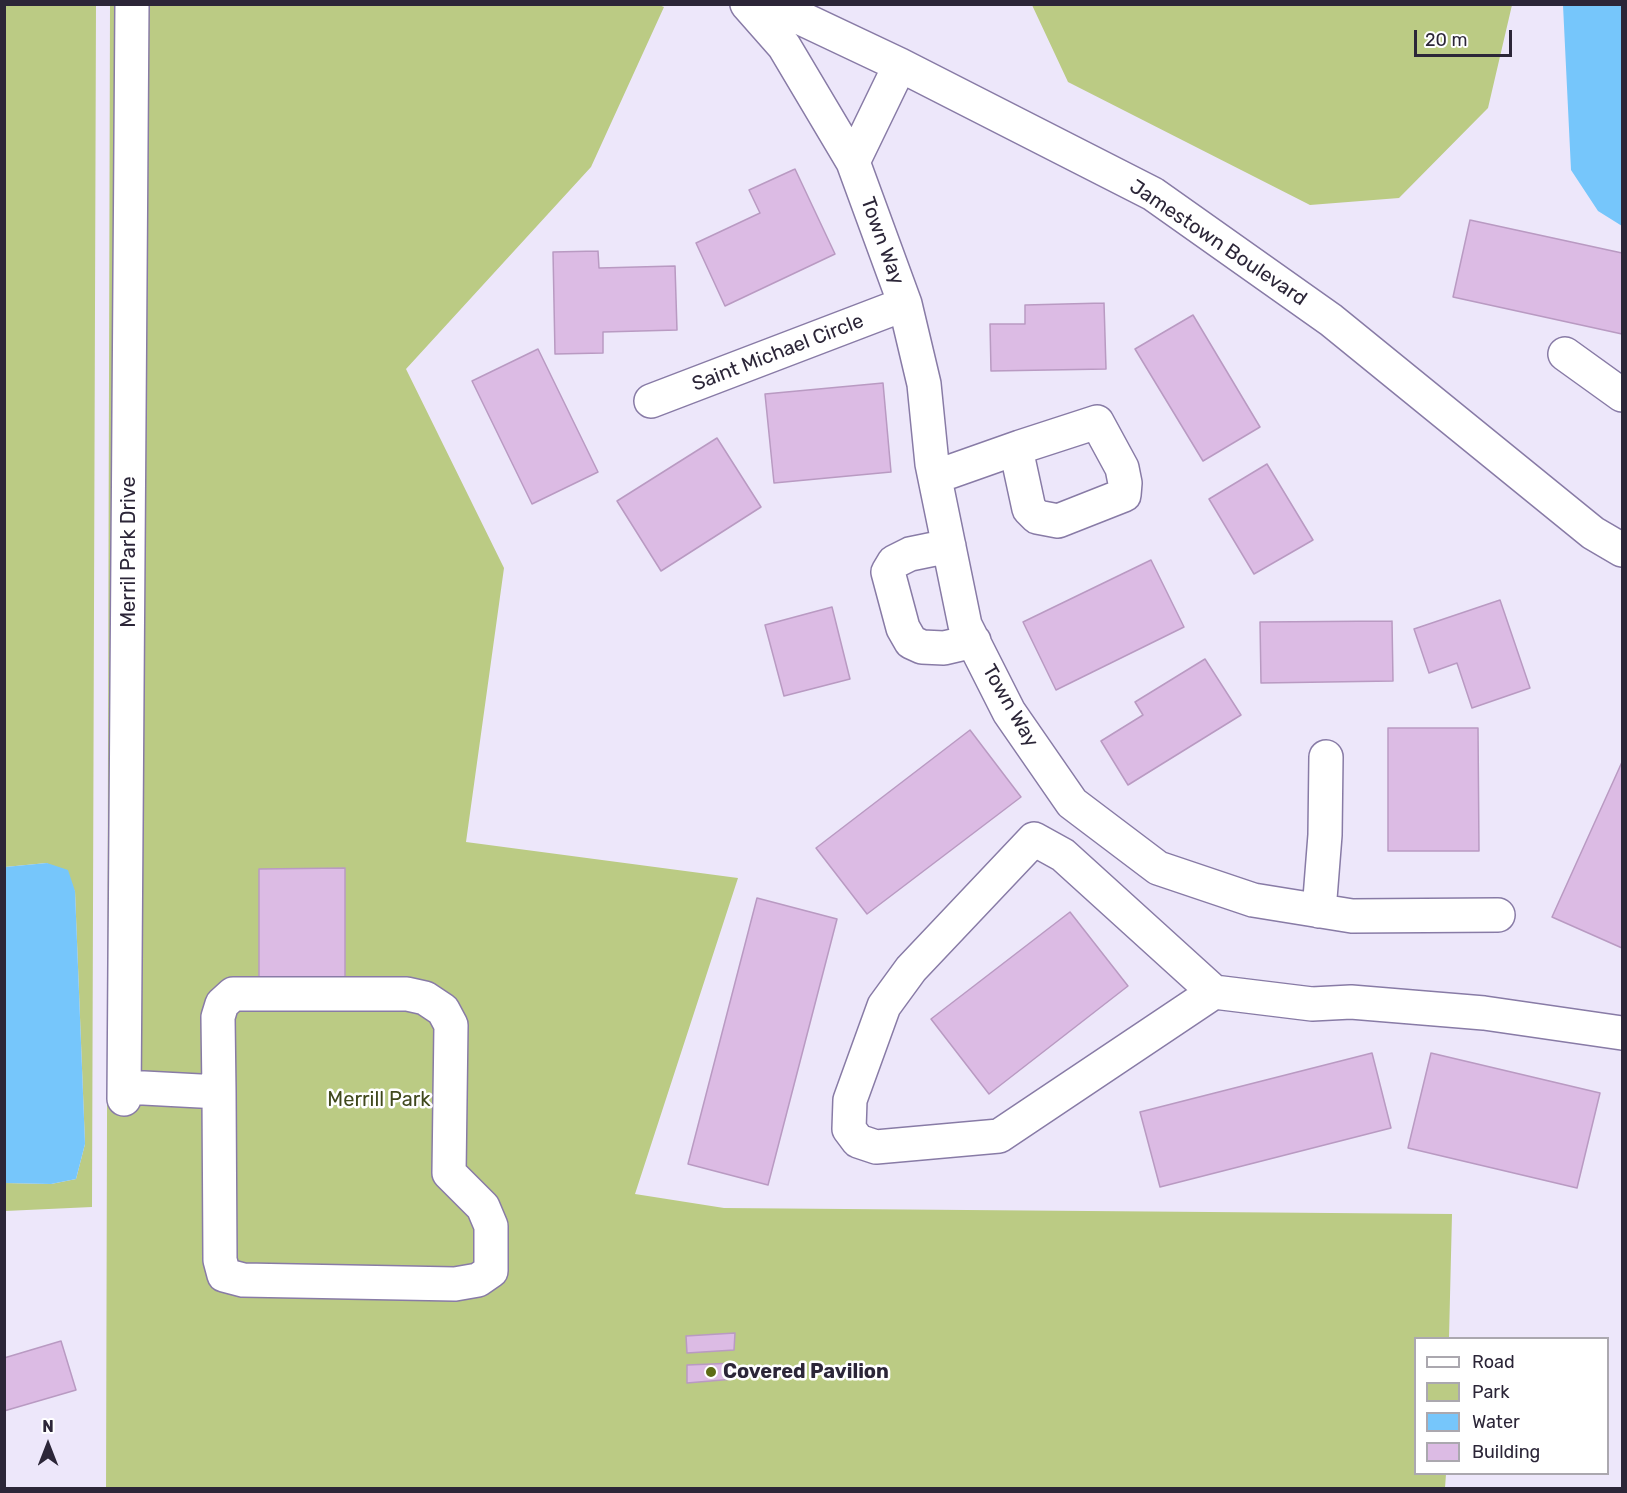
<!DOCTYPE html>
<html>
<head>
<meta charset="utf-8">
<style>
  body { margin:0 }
  #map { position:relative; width:1627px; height:1493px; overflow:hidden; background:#ede7fa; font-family:Rubik,sans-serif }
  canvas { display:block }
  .frame { position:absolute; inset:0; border:6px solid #2c2638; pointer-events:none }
  .legend { position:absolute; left:1414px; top:1337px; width:195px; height:138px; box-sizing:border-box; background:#fff; border:2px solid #aba8af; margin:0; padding:8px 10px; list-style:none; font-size:18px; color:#2c2638 }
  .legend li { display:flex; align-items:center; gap:12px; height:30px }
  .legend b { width:30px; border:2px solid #aba8af }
  .north { position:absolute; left:18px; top:1415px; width:60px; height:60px; -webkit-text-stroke:4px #fff; paint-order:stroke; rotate:0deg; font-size:16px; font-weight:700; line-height:24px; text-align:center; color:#2c2638 }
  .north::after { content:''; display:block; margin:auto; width:21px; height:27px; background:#2c2638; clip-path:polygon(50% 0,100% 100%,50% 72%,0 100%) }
  .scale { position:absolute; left:1414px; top:30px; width:98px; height:27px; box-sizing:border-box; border:3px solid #2c2638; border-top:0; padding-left:8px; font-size:18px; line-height:21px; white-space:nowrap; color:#2c2638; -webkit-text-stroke:4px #fff; paint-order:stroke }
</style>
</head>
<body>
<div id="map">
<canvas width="1627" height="1493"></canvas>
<div class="frame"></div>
<ul class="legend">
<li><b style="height:8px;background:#fff"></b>Road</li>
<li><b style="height:16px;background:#bbcb84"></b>Park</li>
<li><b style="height:16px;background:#76c6fb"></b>Water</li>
<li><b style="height:16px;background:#dcbbe4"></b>Building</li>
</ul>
<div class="north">N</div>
<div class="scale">20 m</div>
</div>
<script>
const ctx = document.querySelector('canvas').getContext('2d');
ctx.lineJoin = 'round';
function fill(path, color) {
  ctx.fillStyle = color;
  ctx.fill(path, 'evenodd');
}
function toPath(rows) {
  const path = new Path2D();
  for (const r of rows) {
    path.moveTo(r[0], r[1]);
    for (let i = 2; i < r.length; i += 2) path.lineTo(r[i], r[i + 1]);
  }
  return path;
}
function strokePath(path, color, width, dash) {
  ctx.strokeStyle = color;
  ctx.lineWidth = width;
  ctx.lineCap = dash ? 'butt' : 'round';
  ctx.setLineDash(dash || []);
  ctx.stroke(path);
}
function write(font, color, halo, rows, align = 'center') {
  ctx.font = font + ' Rubik,sans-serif';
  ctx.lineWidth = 5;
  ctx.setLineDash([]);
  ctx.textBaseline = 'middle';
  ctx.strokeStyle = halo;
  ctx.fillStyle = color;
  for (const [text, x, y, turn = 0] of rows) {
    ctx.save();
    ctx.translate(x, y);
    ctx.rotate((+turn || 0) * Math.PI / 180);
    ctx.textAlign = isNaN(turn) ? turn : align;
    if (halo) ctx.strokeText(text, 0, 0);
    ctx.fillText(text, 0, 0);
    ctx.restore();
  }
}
fill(toPath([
  [5,5,96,5,92,1207,5,1211,5,1183,51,1184,76,1179,85,1144,75,891,47,863,5,867],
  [110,5,659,5,664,7,591,167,406,369,504,568,466,842,738,878,635,1194,724,1208,1452,1214,1449,1338,1416,1338,1416,1474,1446,1474,1445,1488,106,1488],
  [1032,5,1512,5,1488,108,1399,198,1310,205,1068,82]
]), '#bbcb84');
fill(toPath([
  [1563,5,1622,5,1622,226,1598,211,1571,170],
  [47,863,68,870,75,891,85,1144,76,1179,51,1184,5,1183,5,867]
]), '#76c6fb');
const building = toPath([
  [795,169,835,254,725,306,696,243,760,213,749,190,795,169],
  [1470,220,1622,253,1622,334,1453,297,1470,220],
  [598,251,599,268,675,266,677,330,603,332,603,353,555,354,553,252,598,251],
  [1104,303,1106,369,991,371,990,324,1025,324,1025,305,1104,303],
  [1193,315,1260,427,1203,461,1135,349,1193,315],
  [538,349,598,472,532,504,472,381,538,349],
  [883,383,891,472,774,483,765,394,883,383],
  [717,438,761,507,661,571,617,501,717,438],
  [1267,464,1313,540,1254,574,1209,499,1267,464],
  [1151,560,1184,627,1056,690,1023,622,1151,560],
  [1500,600,1530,688,1472,708,1457,663,1429,673,1414,629,1500,600],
  [832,607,850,679,784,696,765,625,832,607],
  [1392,621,1393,681,1261,683,1260,622,1392,621],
  [1205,659,1241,715,1128,785,1101,741,1143,715,1135,702,1205,659],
  [1388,728,1478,728,1479,851,1388,851,1388,728],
  [970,730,1021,797,867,914,816,848,970,730],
  [1622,762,1622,948,1552,917,1622,762],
  [345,868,345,980,259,980,259,869,345,868],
  [757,898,837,919,768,1185,688,1164,757,898],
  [1070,912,1128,986,989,1094,931,1019,1070,912],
  [1372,1053,1391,1128,1160,1187,1140,1112,1372,1053],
  [1431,1053,1600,1093,1577,1188,1408,1148,1431,1053],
  [735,1333,734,1350,687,1353,686,1336,735,1333],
  [61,1341,76,1390,4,1411,4,1358,61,1341],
  [736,1363,734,1379,687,1383,687,1365,736,1363]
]);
fill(building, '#dcbbe4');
strokePath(building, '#b99ac2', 1.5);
const minor = toPath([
  [747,4,784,46,853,162,905,304,924,384,932,464,965,625,1009,712,1072,803,1158,868,1253,900,1352,916,1498,915],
  [771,4,900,65,1153,194,1331,320,1593,533,1622,550],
  [853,162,900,65],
  [1565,354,1622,395],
  [651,401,905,304],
  [935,477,1020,447,1097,422,1122,468,1125,483,1124,495,1058,521,1037,517,1029,509,1016,449],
  [949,546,910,554,894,562,888,572,903,628,911,642,922,647,944,648,974,641],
  [1319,911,1325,835,1326,757],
  [1214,992,999,1136,876,1147,858,1141,849,1129,850,1100,884,1006,911,969,1034,839,1063,855,1214,992,1312,1004,1351,1002,1484,1013,1622,1033],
  [125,1087,219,1092,218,1017,222,1004,233,994,407,994,425,998,443,1010,451,1025,449,1173,483,1207,491,1226,491,1271,478,1280,455,1284,243,1280,224,1275,220,1260,219,1092],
  [124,1099,132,4]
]);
strokePath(minor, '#887ba6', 36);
strokePath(minor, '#fff', 33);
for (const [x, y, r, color] of [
  [711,1372,6,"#5c6b15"]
]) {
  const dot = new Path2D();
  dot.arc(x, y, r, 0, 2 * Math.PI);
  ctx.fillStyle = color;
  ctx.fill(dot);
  strokePath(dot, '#fff', 2);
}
write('20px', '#2c2638', '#fff', [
  ["Town Way",882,241,70],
  ["Jamestown Boulevard",1218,243,34],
  ["Saint Michael Circle",778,353,-21],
  ["Merril Park Drive",129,552,-90],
  ["Town Way",1010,706,60]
]);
write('20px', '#40491d', '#fff', [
  ["Merrill Park",379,1100]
]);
write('bold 20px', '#2c2638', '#fff', [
  ["Covered Pavilion",723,1372]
], 'left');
</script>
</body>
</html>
